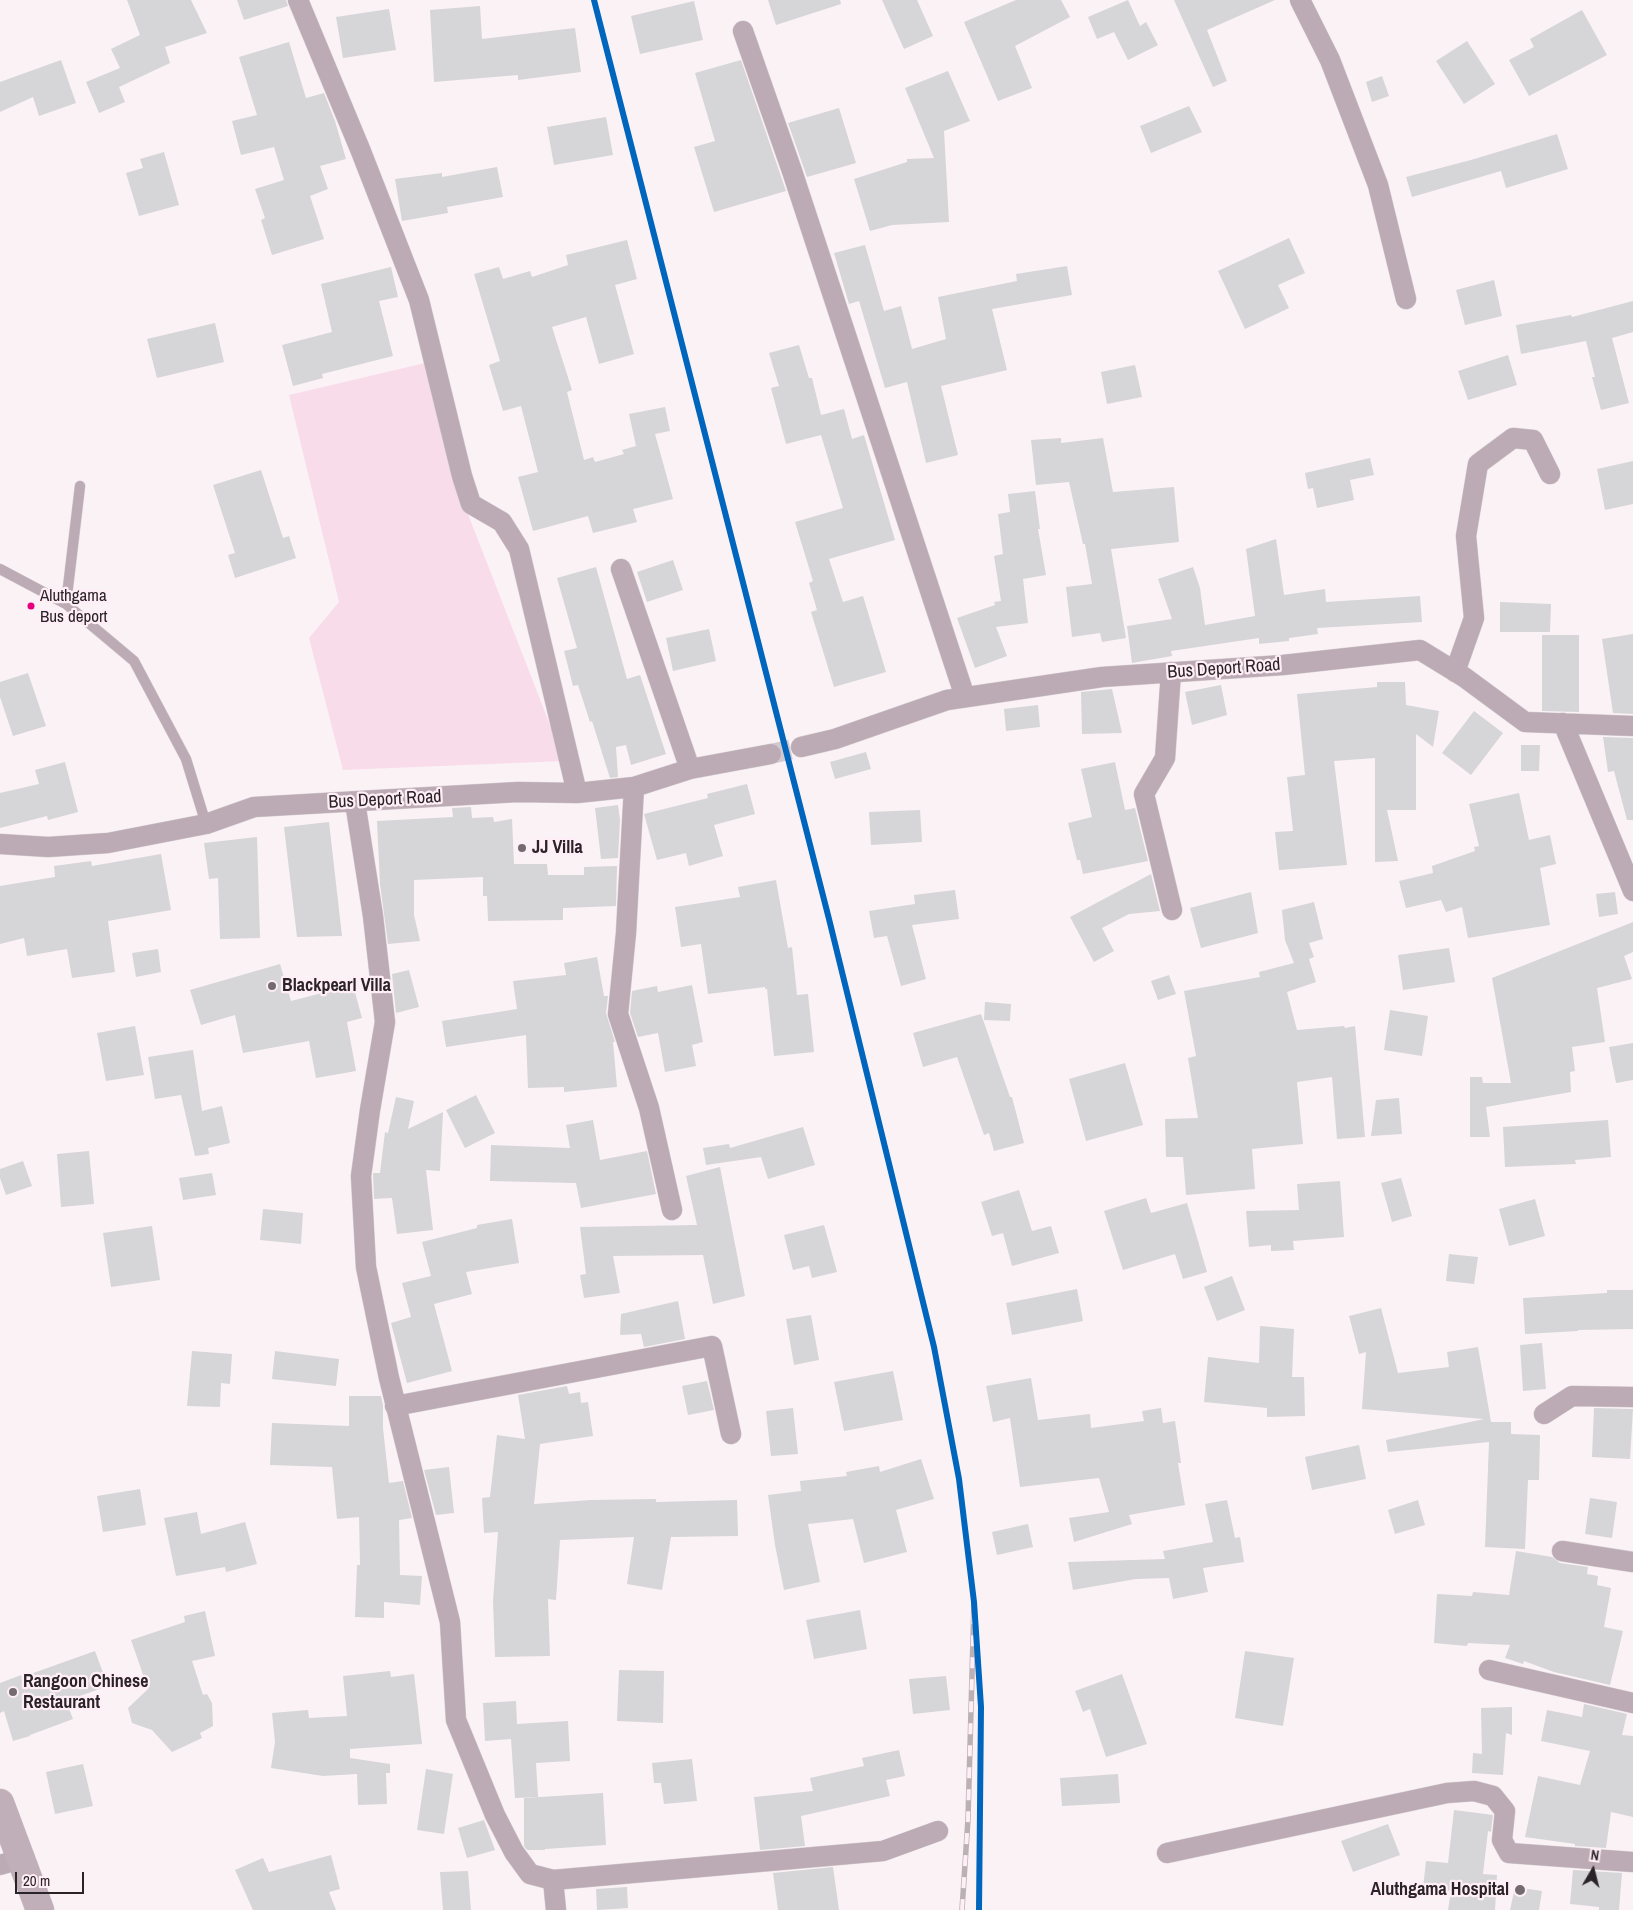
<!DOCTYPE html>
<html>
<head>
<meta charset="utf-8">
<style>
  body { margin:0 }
  #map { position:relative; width:1633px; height:1910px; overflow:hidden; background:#fbf2f6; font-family:"Archivo Narrow",sans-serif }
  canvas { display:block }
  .north { position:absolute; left:1568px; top:1845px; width:50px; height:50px; -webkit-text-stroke:4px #ffeef6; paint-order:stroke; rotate:8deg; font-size:14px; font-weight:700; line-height:20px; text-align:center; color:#2a2327 }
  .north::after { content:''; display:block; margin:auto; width:18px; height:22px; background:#2a2327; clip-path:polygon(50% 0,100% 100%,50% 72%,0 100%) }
  .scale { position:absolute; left:15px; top:1872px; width:69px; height:22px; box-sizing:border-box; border:2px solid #2a2327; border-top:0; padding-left:6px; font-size:15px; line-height:18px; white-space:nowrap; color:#2a2327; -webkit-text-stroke:4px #ffeef6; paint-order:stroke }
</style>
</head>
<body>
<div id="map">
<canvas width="1633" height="1910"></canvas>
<div class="north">N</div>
<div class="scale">20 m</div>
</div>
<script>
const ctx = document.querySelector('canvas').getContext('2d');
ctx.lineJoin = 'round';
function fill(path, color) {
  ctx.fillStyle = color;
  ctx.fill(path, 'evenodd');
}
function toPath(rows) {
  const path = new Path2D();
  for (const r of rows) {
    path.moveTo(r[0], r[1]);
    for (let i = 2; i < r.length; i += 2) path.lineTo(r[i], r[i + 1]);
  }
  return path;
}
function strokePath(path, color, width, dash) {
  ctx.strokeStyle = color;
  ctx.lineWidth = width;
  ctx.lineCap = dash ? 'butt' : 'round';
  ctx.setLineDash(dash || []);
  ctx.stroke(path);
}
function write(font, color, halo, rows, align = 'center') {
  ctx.font = font + ' "Archivo Narrow",sans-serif';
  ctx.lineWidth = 4.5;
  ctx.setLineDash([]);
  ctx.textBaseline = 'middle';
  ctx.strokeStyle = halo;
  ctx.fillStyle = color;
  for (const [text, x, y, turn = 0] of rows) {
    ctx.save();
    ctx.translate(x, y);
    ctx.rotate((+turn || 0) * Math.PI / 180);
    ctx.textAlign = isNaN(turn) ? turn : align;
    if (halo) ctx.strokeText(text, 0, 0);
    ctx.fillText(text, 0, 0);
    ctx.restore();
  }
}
fill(toPath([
  [425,363,466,509,564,761,343,770,309,638,339,602,289,395]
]), '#f9dcea');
fill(toPath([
  [127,0,191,0,207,33,165,47,170,63,119,87,125,102,99,113,86,82,120,68,111,49,140,35],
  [237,0,286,0,288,6,244,20],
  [768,0,840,0,841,4,776,25],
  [882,0,917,0,933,36,904,49],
  [1016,0,1061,0,1070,17,1015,46,1032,88,998,101,964,22],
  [1128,0,1140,26,1146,22,1158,45,1128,60,1114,32,1097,39,1088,17],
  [1174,0,1275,0,1207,30,1227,81,1213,87],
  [694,1,703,40,640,54,631,16],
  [480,6,482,39,575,28,581,72,518,80,518,75,434,82,430,10],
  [389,9,396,50,343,58,336,17],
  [1582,10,1607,55,1529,96,1509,60,1534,47,1530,39],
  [1467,41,1495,84,1464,104,1436,61],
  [289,42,306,98,324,93,335,121,346,159,320,166,328,189,310,196,324,239,272,255,261,220,265,218,255,189,284,180,274,147,241,155,232,121,257,115,239,57],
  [61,60,76,103,39,116,33,97,0,112,0,82],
  [741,60,786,191,714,212,694,147,715,141,695,73],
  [948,71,970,121,944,131,949,222,892,225,870,231,854,179,907,162,907,159,934,158,905,88],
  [1382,76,1389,96,1372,102,1366,82],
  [1189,106,1202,132,1151,153,1140,126],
  [839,108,856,163,807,177,788,123],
  [606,117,613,155,554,165,547,127],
  [1557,134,1568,169,1506,188,1501,171,1412,197,1406,177,1471,160],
  [164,152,179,205,139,216,126,173,143,168,140,159],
  [497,167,503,197,447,207,448,213,402,221,395,179,442,173,442,177],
  [1289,238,1305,273,1278,285,1289,308,1245,329,1218,271],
  [627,240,637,279,615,285,634,354,599,364,586,317,552,327,572,390,567,392,584,460,593,457,595,462,624,454,622,450,636,446,629,414,665,407,670,431,655,434,673,499,633,509,637,522,593,533,588,516,533,531,518,477,538,472,521,406,503,411,489,365,500,361,474,274,499,267,503,279,530,271,532,277,568,265,566,255],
  [865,245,884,311,901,306,912,349,946,339,938,297,1017,281,1016,274,1067,266,1072,295,992,309,1007,370,941,386,958,455,926,463,907,382,885,388,859,301,849,304,834,253],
  [391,267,398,297,379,301,393,356,322,374,323,378,293,386,282,345,332,332,321,284],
  [1494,280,1502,316,1465,325,1456,290],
  [1633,301,1633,332,1612,338,1629,403,1601,410,1592,377,1595,377,1586,341,1521,354,1516,325,1571,315,1572,317],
  [215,323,224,362,157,378,147,339],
  [799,345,809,378,812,378,821,415,844,409,852,439,864,435,895,540,829,559,843,602,863,596,886,672,834,687,811,612,817,610,809,583,813,581,795,522,843,508,821,435,786,444,771,388,779,386,769,353],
  [1508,355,1517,385,1468,400,1458,371],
  [1135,365,1142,397,1107,404,1101,372],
  [1061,438,1061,443,1103,438,1113,492,1174,487,1179,542,1111,549,1126,638,1102,642,1100,633,1072,637,1066,587,1092,584,1085,544,1083,544,1069,482,1036,485,1031,440],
  [1370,458,1374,475,1350,480,1354,500,1317,508,1313,488,1308,489,1305,473],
  [1633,461,1633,504,1605,510,1597,469],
  [261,470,283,538,289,536,296,558,235,578,228,555,235,553,213,485],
  [1035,491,1040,529,1038,529,1046,575,1023,579,1028,623,996,627,1007,656,975,668,957,618,995,605,994,602,1001,601,994,556,1003,554,998,514,1010,512,1008,494],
  [1276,539,1284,595,1325,589,1326,602,1420,596,1422,622,1317,628,1318,634,1289,638,1289,641,1259,644,1259,638,1171,651,1172,656,1132,663,1127,626,1172,619,1158,579,1193,567,1200,588,1205,625,1255,616,1246,549],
  [673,560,683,590,647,602,637,572],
  [596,567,627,679,640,675,666,754,631,765,626,745,616,747,618,777,610,778,592,721,590,722,578,685,573,686,564,651,577,648,557,578],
  [1500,602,1551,604,1550,632,1500,632],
  [709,629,716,661,673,671,666,638],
  [1633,634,1633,714,1613,713,1602,639],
  [1542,635,1579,635,1579,712,1542,711],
  [28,673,46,726,13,736,0,697,0,682],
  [1377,682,1405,682,1406,705,1439,711,1433,747,1416,734,1416,810,1387,810,1398,861,1375,862,1375,758,1334,761,1347,865,1279,870,1275,832,1293,831,1287,777,1305,775,1297,694,1377,687],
  [1221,685,1227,715,1192,725,1185,692],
  [1112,689,1122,733,1082,734,1081,692],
  [1038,705,1040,727,1006,731,1004,709],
  [1474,711,1503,733,1471,775,1442,753],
  [1603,737,1633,738,1633,820,1627,820,1614,771,1608,772],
  [1521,745,1540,745,1539,771,1521,771],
  [866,752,871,769,835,779,830,762],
  [65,762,78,812,48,820,47,816,0,828,0,793,39,784,35,770],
  [1115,762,1125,810,1135,808,1148,861,1083,874,1080,860,1077,860,1068,823,1092,817,1081,769],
  [747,784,755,814,714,825,723,856,689,866,686,853,657,860,644,814,708,798,707,794],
  [1519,793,1529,840,1550,835,1556,864,1540,868,1550,925,1468,938,1462,907,1446,912,1441,900,1406,908,1399,881,1433,873,1432,866,1475,851,1474,847,1479,846,1469,804],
  [618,805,620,820,618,858,601,859,595,808],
  [471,807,472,818,493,817,494,822,512,819,514,864,547,864,548,875,584,875,584,867,617,866,616,906,563,908,563,920,488,921,487,896,483,896,483,877,414,880,414,915,420,941,388,944,380,884,377,821,453,817,452,808],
  [920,810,922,842,871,845,869,812],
  [329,822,342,936,297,937,284,827],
  [257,837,260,938,220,939,218,878,209,879,204,843],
  [161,854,171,910,108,921,115,972,72,978,67,949,27,956,24,938,0,944,0,886,55,877,54,866,91,861,92,866],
  [1151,874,1160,911,1129,914,1102,928,1114,951,1094,962,1070,917],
  [776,880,788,948,792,947,797,995,808,994,814,1052,774,1056,767,989,765,989,765,987,708,994,701,944,681,947,675,907,740,897,738,887],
  [955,890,959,919,912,925,926,979,901,986,887,936,874,938,869,911,915,904,914,895],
  [1251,892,1258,933,1201,948,1190,908],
  [1615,892,1618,914,1599,917,1596,894],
  [1314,902,1323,939,1309,943,1314,957,1309,959,1316,982,1287,992,1297,1030,1344,1026,1345,1028,1355,1026,1365,1137,1337,1139,1332,1077,1297,1082,1303,1144,1252,1149,1255,1189,1186,1195,1183,1157,1166,1157,1165,1119,1198,1118,1188,1058,1196,1056,1184,991,1260,977,1259,972,1294,963,1285,940,1282,910],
  [1633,922,1633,952,1624,956,1632,979,1597,988,1605,1042,1572,1047,1575,1071,1570,1072,1571,1092,1486,1107,1490,1137,1470,1137,1470,1077,1482,1077,1483,1083,1511,1083,1492,978],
  [1449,948,1455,982,1403,990,1398,955],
  [158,949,161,972,136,977,132,953],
  [597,957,604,996,608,996,606,1013,615,1042,613,1042,617,1087,564,1092,564,1087,528,1088,526,1035,446,1047,442,1021,517,1009,513,981,566,975,564,963],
  [280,964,291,1001,353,985,362,1018,347,1022,356,1071,316,1078,309,1041,243,1053,235,1015,201,1025,190,990],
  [409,970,419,1007,396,1013,392,974],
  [1169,975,1176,994,1158,1000,1151,981],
  [692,985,703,1042,692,1045,696,1066,665,1072,658,1033,638,1037,630,1013,632,991,657,986,658,992],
  [985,1002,1011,1004,1010,1021,984,1020],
  [1390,1010,1428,1016,1422,1056,1384,1050],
  [981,1014,1010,1097,1012,1097,1024,1143,994,1151,989,1133,984,1135,957,1057,923,1067,913,1033],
  [135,1026,144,1075,106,1081,97,1033],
  [1633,1043,1633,1080,1616,1083,1609,1047],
  [193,1050,202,1111,222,1106,230,1143,208,1148,209,1154,195,1156,181,1095,155,1099,148,1057],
  [1125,1063,1143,1125,1086,1141,1069,1079],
  [476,1095,495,1133,465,1148,446,1110],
  [396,1097,414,1101,408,1129,443,1112,440,1171,426,1170,433,1230,397,1234,392,1198,374,1199,373,1173,380,1173,385,1132,388,1133],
  [1399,1098,1402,1134,1371,1136,1376,1100],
  [593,1120,600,1160,647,1151,656,1194,581,1208,576,1183,490,1181,491,1145,570,1148,566,1125],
  [1608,1120,1611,1157,1575,1160,1576,1164,1505,1167,1503,1127],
  [803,1127,815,1165,768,1179,761,1157,706,1165,703,1148,729,1144,730,1148],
  [89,1151,94,1204,61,1207,57,1154],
  [23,1161,32,1186,6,1195,0,1178,0,1169],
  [720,1167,745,1296,713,1304,703,1255,613,1256,620,1293,584,1298,580,1275,586,1274,580,1227,697,1225,686,1176],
  [212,1173,216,1195,183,1200,179,1178],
  [1401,1178,1412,1216,1392,1222,1381,1183],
  [1340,1181,1344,1237,1293,1241,1294,1250,1271,1251,1271,1245,1249,1247,1246,1211,1299,1210,1297,1184],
  [1019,1190,1032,1231,1051,1226,1059,1253,1012,1266,1003,1233,992,1236,981,1202],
  [1146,1198,1151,1213,1187,1203,1207,1272,1183,1279,1175,1254,1123,1270,1104,1211],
  [1535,1199,1545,1236,1509,1246,1499,1209],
  [263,1209,303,1213,301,1244,260,1240],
  [512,1219,519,1263,466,1272,472,1294,434,1304,452,1371,407,1383,391,1323,411,1317,402,1283,431,1276,422,1242,477,1228,477,1225],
  [824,1225,837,1272,812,1278,809,1266,793,1270,784,1235],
  [152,1226,160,1280,111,1287,103,1233],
  [1449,1254,1478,1257,1474,1284,1446,1281],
  [1232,1276,1245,1310,1217,1321,1204,1287],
  [1077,1289,1083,1321,1012,1335,1006,1303],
  [1607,1290,1633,1290,1633,1329,1578,1330,1578,1331,1525,1334,1523,1298,1607,1293],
  [678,1301,685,1339,644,1347,641,1334,620,1335,621,1314],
  [1381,1308,1398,1373,1449,1367,1447,1352,1478,1347,1491,1422,1511,1422,1511,1434,1540,1435,1539,1480,1528,1480,1525,1549,1485,1547,1489,1442,1388,1452,1386,1440,1484,1419,1362,1409,1366,1352,1359,1354,1349,1316],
  [811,1315,819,1360,794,1365,786,1319],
  [1260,1326,1294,1329,1292,1377,1304,1377,1305,1416,1267,1417,1267,1408,1204,1402,1208,1357,1259,1363],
  [1542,1343,1546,1389,1523,1391,1520,1345],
  [192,1351,232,1354,230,1384,221,1383,220,1407,187,1406],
  [275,1351,339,1359,336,1386,272,1379],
  [893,1371,903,1420,844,1431,834,1382],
  [1031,1378,1038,1420,1090,1414,1091,1428,1144,1421,1142,1411,1161,1408,1163,1423,1175,1421,1181,1463,1178,1463,1185,1505,1129,1515,1132,1524,1074,1542,1069,1518,1109,1512,1099,1478,1020,1487,1010,1418,993,1422,986,1386],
  [707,1381,714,1410,688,1415,682,1386],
  [567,1386,569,1394,580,1392,581,1403,588,1402,593,1436,540,1444,534,1504,591,1500,656,1499,656,1502,737,1500,738,1536,671,1537,662,1590,627,1584,634,1537,560,1540,556,1600,548,1599,550,1656,495,1657,493,1601,498,1532,484,1533,482,1498,490,1497,497,1435,525,1439,518,1395],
  [349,1396,381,1396,383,1405,383,1428,389,1483,403,1481,412,1518,399,1520,400,1575,422,1576,420,1605,384,1602,384,1618,355,1617,357,1565,360,1565,359,1517,337,1519,332,1467,270,1465,272,1423,349,1426],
  [793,1408,798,1454,771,1456,766,1411],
  [1594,1408,1633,1409,1630,1459,1592,1457],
  [1359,1445,1366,1479,1312,1490,1305,1457],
  [921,1459,934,1499,896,1510,907,1552,864,1563,853,1519,808,1524,820,1582,784,1590,775,1545,768,1495,801,1491,800,1481,847,1476,846,1472,879,1466,880,1472],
  [449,1467,454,1513,436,1515,424,1470],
  [140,1489,146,1525,103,1532,97,1496],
  [1590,1498,1617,1502,1612,1538,1585,1534],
  [1227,1500,1235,1538,1240,1537,1244,1562,1203,1568,1208,1592,1173,1599,1169,1578,1136,1579,1073,1590,1068,1562,1165,1559,1163,1551,1213,1542,1205,1504],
  [1418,1500,1425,1525,1395,1534,1388,1510],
  [197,1512,201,1534,245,1522,257,1564,226,1572,225,1567,176,1576,164,1518],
  [1028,1524,1033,1547,997,1555,992,1532],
  [1516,1551,1552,1557,1560,1563,1588,1567,1587,1574,1598,1576,1597,1585,1611,1588,1604,1627,1623,1631,1610,1685,1554,1672,1524,1661,1523,1664,1505,1658,1510,1645,1468,1643,1467,1646,1434,1643,1437,1594,1472,1596,1473,1592,1509,1595],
  [860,1610,867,1649,814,1659,806,1620],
  [205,1611,215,1656,192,1661,203,1695,207,1694,212,1703,213,1726,200,1733,202,1738,172,1752,152,1730,132,1723,128,1708,148,1689,131,1640,185,1622,184,1616],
  [95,1651,108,1686,66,1701,73,1719,30,1735,30,1736,13,1741,4,1711,0,1713,0,1683,21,1675,22,1677],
  [1245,1651,1294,1658,1283,1726,1235,1718],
  [619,1670,664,1671,663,1723,617,1721],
  [390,1671,391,1677,414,1674,422,1744,350,1749,350,1758,390,1764,390,1773,386,1773,387,1804,358,1805,357,1774,323,1776,271,1768,275,1742,272,1713,308,1710,309,1718,347,1716,343,1676],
  [1122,1674,1147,1744,1106,1757,1090,1709,1083,1712,1075,1691],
  [946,1676,950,1710,913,1714,909,1679],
  [516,1701,517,1724,568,1721,570,1761,536,1763,538,1797,515,1798,511,1739,485,1741,483,1703],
  [1584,1704,1627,1714,1622,1735,1633,1736,1633,1817,1611,1812,1606,1848,1575,1846,1575,1844,1525,1837,1538,1776,1580,1785,1590,1751,1541,1741,1547,1710,1582,1717],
  [1512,1707,1512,1735,1506,1733,1503,1775,1472,1773,1473,1753,1482,1754,1481,1708],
  [899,1750,905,1776,886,1780,890,1796,801,1816,805,1846,760,1850,754,1797,813,1791,810,1778,864,1766,862,1758],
  [692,1759,697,1801,664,1804,661,1783,654,1783,652,1763],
  [83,1764,93,1806,55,1814,46,1772],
  [426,1769,453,1774,444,1834,417,1830],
  [1118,1774,1120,1803,1062,1806,1060,1778],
  [603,1793,606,1845,545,1849,545,1850,527,1850,524,1846,524,1798],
  [1454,1810,1493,1815,1491,1832,1488,1831,1483,1874,1497,1875,1495,1910,1448,1910,1451,1891,1423,1888,1426,1861,1448,1863],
  [484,1820,495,1850,467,1858,458,1828],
  [1388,1824,1400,1855,1353,1872,1341,1841],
  [331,1855,340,1889,329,1892,336,1910,253,1910,235,1870,263,1858,269,1872],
  [833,1867,839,1910,778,1910,773,1873],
  [1573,1870,1622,1873,1619,1910,1599,1910,1599,1907,1570,1904],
  [468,1871,471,1910,443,1910,440,1872],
  [627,1887,628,1908,597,1910,596,1889],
  [1515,1887,1542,1891,1539,1910,1510,1910]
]), '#d6d5d8');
strokePath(toPath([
  [771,754,801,747]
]), '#d1c9cd', 20, [20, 10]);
const service = toPath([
  [80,486,66,604,134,661,186,759,206,824],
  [0,569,66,604]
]);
const minor = toPath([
  [298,0,360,149,419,300,462,476,471,504,502,522,519,549,577,793],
  [1300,0,1330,60,1378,185,1406,299],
  [743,31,792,171,965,697],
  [621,569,690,769],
  [1171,672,1165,758,1144,794,1172,910],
  [1455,672,1474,618,1466,536,1478,464,1513,438,1533,440,1550,474],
  [1563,723,1633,891],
  [801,747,835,739,947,700,1102,677,1283,665,1420,650,1464,677,1525,722,1633,726],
  [634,787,626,933,618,1014,649,1108,672,1210],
  [355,802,373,916,385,1022,370,1110,361,1176,366,1267,389,1378,450,1622,456,1720,495,1815,514,1852,530,1874,553,1880,883,1851,938,1831],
  [0,844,48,847,108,843,206,824,254,807,518,792,577,793,634,787,690,769,771,754],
  [395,1406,712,1346,731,1434],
  [1544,1414,1572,1396,1633,1397],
  [1562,1551,1633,1562],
  [1489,1670,1633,1703],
  [1167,1853,1447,1793,1474,1791,1493,1796,1505,1811,1502,1840,1509,1853,1633,1862],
  [0,1865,21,1859],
  [553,1880,556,1910]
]);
const trunk = toPath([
  [0,1803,40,1910]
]);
strokePath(service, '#d5ced1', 11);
strokePath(minor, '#d5ced1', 21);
strokePath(trunk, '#d5ced1', 29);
strokePath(service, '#bcabb4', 10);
strokePath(minor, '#bcabb4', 20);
strokePath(trunk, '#c0aeb8', 28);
const rail = toPath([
  [962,1910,968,1819,974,1602]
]);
strokePath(rail, '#bbb1b5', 5.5);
strokePath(rail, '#ffeef6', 4, [11]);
strokePath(toPath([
  [594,0,829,919,934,1347,959,1479,974,1602,981,1707,979,1910]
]), '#0065bd', 6);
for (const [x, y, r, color] of [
  [31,606,4.5,"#e5007d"],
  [522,848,5,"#736b6f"],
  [272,986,5,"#736b6f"],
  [13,1692,5,"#736b6f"],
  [1520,1890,6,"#736b6f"]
]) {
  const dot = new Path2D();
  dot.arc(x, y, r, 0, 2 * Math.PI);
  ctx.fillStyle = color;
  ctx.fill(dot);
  strokePath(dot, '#ffeef6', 2);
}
write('17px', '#2a2327', '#ffeef6', [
  ["Aluthgama",40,596],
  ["Bus deport",40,617]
], 'left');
write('18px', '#2a2327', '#ffeef6', [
  ["Bus Deport Road",1224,669,-4],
  ["Bus Deport Road",385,800,-3]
]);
write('bold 18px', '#2a2327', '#ffeef6', [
  ["JJ Villa",532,848],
  ["Blackpearl Villa",282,986],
  ["Rangoon Chinese",23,1682],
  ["Restaurant",23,1703],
  ["Aluthgama Hospital",1509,1890,"right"]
], 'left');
</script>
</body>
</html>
